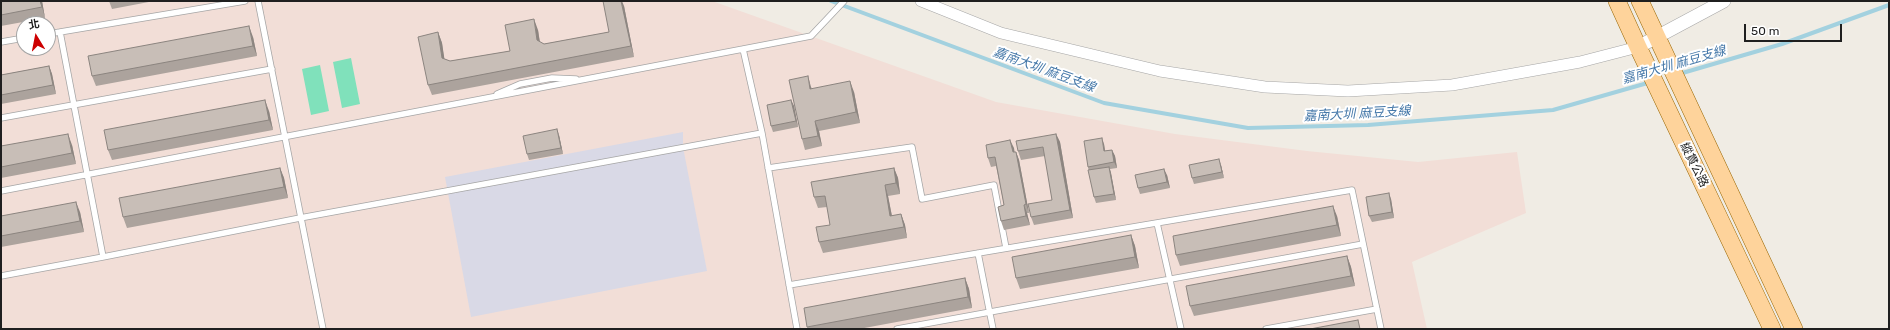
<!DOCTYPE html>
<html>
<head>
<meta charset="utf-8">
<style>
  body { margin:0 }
  #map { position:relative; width:1890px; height:330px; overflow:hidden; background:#f0ece4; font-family:Rubik,"Noto Sans TC",sans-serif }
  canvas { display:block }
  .frame { position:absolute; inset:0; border:2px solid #1f1f1f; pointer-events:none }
  .north { position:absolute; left:16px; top:16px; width:40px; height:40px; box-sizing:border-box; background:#fff; border:1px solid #a5a5a5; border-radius:50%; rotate:350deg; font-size:11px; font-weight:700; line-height:16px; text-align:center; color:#1f1f1f }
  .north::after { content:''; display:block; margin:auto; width:14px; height:18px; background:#cd0001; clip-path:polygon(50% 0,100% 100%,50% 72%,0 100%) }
  .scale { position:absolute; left:1744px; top:24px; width:98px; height:18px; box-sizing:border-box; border:2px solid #1f1f1f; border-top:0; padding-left:5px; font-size:12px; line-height:14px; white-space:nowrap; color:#1f1f1f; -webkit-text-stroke:3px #fff; paint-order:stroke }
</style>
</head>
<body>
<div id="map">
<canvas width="1890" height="330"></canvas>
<div class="frame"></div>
<div class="north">北</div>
<div class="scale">50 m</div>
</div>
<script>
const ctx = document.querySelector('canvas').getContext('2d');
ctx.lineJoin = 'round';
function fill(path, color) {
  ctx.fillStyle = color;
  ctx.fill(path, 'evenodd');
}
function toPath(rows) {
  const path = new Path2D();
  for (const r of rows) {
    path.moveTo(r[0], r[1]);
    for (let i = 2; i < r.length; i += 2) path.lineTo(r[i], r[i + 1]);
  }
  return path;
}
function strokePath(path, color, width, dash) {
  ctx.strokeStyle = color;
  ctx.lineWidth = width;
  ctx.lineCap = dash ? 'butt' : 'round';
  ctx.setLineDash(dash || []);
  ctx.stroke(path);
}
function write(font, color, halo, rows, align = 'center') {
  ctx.font = font + ' Rubik,"Noto Sans TC",sans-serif';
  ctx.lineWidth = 4;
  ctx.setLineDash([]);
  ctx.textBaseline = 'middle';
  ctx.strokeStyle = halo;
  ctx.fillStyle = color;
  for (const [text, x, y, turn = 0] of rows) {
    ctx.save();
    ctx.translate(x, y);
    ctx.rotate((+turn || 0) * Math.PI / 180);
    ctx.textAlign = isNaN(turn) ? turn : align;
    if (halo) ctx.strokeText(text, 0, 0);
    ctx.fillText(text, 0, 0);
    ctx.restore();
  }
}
fill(toPath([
  [1,1,712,1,996,102,1175,134,1307,151,1418,162,1517,152,1526,213,1412,262,1427,329,1,329],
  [24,24,48,24,48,48,24,48]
]), '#f2ded7');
fill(toPath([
  [351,58,360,104,342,108,333,62],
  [320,65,329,111,311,115,302,69]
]), '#80e1bb');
fill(toPath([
  [683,132,683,147,707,271,471,317,445,177]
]), '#d9d9e6');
strokePath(toPath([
  [831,1,1104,103,1248,128,1368,125,1553,110,1651,82],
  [1679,74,1782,44,1889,5]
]), '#a3d1df', 4);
const service = toPath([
  [258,1,323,329],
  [60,32,103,257],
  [48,34,245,1],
  [1,42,24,38],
  [743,49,762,133,797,329],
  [497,94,520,84,552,78,576,79],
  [1,118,272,69],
  [768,168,912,147,922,199,994,185,1006,248],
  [1,191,811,36,844,1],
  [1157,223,1181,329],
  [978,253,993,329],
  [1,276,103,257,300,218,762,133],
  [789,285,1352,190,1381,329],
  [897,329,1363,244],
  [1266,329,1377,309]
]);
const minor = toPath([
  [921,1,1001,33,1160,71,1265,87,1348,91,1452,85,1580,62,1638,47]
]);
const tertiary = toPath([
  [1638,47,1724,1]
]);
const primary = toPath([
  [1617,1,1638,47,1772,329],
  [1640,1,1794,329]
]);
strokePath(service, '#a6a6a6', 7);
strokePath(minor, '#a6a6a6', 12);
strokePath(tertiary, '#a6a6a6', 14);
strokePath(primary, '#960', 18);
strokePath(service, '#fff', 5.5);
strokePath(minor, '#fff', 11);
strokePath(tertiary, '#fff', 13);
strokePath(primary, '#fed39b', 17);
fill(toPath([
  [1,1,42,1,45,18,1,26],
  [109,1,154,1,112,9],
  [624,6,634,57,432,95,428,85,438,32,442,43,444,59,450,61,510,51,538,30,540,42,544,44,609,32],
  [253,37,257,56,96,86,92,76],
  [49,66,52,74,56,94,1,104,1,75],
  [811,87,812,89,854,92,860,123,819,131,822,146,805,150,802,139],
  [791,100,794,106,798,127,773,132,771,126],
  [269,111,273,130,112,160,108,150],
  [1056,134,1060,142,1073,218,1034,225,1031,217,1052,200,1045,156,1021,160,1018,151],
  [559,135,563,154,529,160,527,154],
  [1010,140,1014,152,1016,152,1019,160,1029,213,1027,213,1030,225,1004,230,1001,221,1004,205,996,166,991,167,988,158],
  [1104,144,1105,151,1112,150,1115,156,1117,168,1110,169,1111,173,1116,200,1096,203,1094,197,1088,167],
  [72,145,76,164,1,178,1,146],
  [1221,165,1224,178,1194,184,1192,178],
  [280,168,284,178,288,198,127,228,123,217],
  [894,168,898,178,900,194,888,196,892,216,901,214,905,225,907,238,823,253,819,242,830,225,827,207,818,208,814,197],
  [1167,175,1170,188,1140,194,1138,188],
  [1391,199,1394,218,1372,222,1369,216],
  [80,212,84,232,1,247,1,216],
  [1337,216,1341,236,1180,266,1176,255],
  [1131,235,1135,246,1139,268,1020,289,1016,278],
  [1347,256,1351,267,1355,286,1194,316,1190,306],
  [965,278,969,289,972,308,859,329,808,329,807,327]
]), '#aca39d');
fill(toPath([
  [40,1,42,1,45,18,42,7],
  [621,1,622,1,624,6,634,57,631,46],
  [534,19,538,30,541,51,537,40],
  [249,26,253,37,257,56,253,46],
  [438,32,442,43,446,69,442,58],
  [49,66,52,74,56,94,53,85],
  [808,76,811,87,814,100,810,89],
  [850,81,854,92,860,123,856,112],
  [265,100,269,111,273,130,269,120],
  [791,100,794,106,798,127,796,121],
  [815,121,819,131,822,146,818,136],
  [557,129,559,135,563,154,561,148],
  [68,134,72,145,76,164,72,153],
  [1056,134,1060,142,1073,218,1070,210],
  [1102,138,1104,144,1106,157,1104,151],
  [1010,140,1014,148,1016,161,1013,152],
  [1112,150,1115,156,1117,168,1114,162],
  [1016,152,1019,160,1029,213,1026,204],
  [1219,159,1221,165,1224,178,1222,172],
  [1109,167,1111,173,1116,200,1114,194],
  [280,168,284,178,288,198,284,187],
  [894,168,898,178,900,194,896,183],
  [1164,169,1167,175,1170,188,1167,182],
  [885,185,888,196,894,227,890,216],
  [1389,193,1391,199,1394,218,1392,212],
  [76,202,80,212,84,232,80,221],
  [1024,205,1027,213,1030,225,1026,216],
  [1333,206,1337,216,1341,236,1337,225],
  [901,214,905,225,907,238,904,227],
  [1131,235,1135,246,1139,268,1135,257],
  [1347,256,1351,267,1355,286,1351,276],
  [965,278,969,289,972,308,968,297]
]), '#8c8580');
const building = toPath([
  [1,1,40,1,42,7,1,15,1,1],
  [603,1,621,1,631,46,428,85,418,37,438,32,442,58,450,61,510,51,505,25,534,19,537,40,544,44,609,32,603,1],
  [249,26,253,46,92,76,88,56,249,26],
  [49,66,53,85,1,95,1,75,49,66],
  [808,76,810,89,850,81,856,112,815,121,818,136,802,139,789,80,808,76],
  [265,100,269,120,108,150,104,130,265,100],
  [791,100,796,121,771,126,767,105,791,100],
  [557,129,561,148,527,154,523,136,557,129],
  [68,134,72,153,1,167,1,146,68,134],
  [1056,134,1070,210,1031,217,1028,204,1052,200,1043,147,1018,151,1016,141,1056,134],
  [1102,138,1104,151,1112,150,1114,162,1088,167,1084,141,1102,138],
  [1010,140,1013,152,1016,152,1026,204,1024,205,1026,216,1001,221,998,207,1004,205,995,157,988,158,986,145,1010,140],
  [1219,159,1222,172,1192,178,1189,165,1219,159],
  [1109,167,1114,194,1094,197,1088,170,1109,167],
  [280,168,284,187,123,217,119,198,280,168],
  [894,168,896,183,885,185,890,216,901,214,904,227,819,242,816,227,830,225,825,196,814,197,811,182,894,168],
  [1164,169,1167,182,1138,188,1135,175,1164,169],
  [1389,193,1392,212,1369,216,1366,197,1389,193],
  [76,202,80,221,1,236,1,216,76,202],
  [1333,206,1337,225,1176,255,1173,236,1333,206],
  [1131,235,1135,257,1016,278,1012,257,1131,235],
  [1347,256,1351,276,1190,306,1186,286,1347,256],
  [965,278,968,297,807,327,804,308,965,278],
  [1358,320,1360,329,1310,329,1358,320]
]);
fill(building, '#c8beb7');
strokePath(building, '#8c8580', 1);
write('12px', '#1f1f1f', '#fff', [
  ["縱貫公路",1694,165,64]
]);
write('italic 13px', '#4578a9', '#fff', [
  ["嘉南大圳 麻豆支線",1674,65,-16],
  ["嘉南大圳 麻豆支線",1044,70,20],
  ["嘉南大圳 麻豆支線",1357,114,-3]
]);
</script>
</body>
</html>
